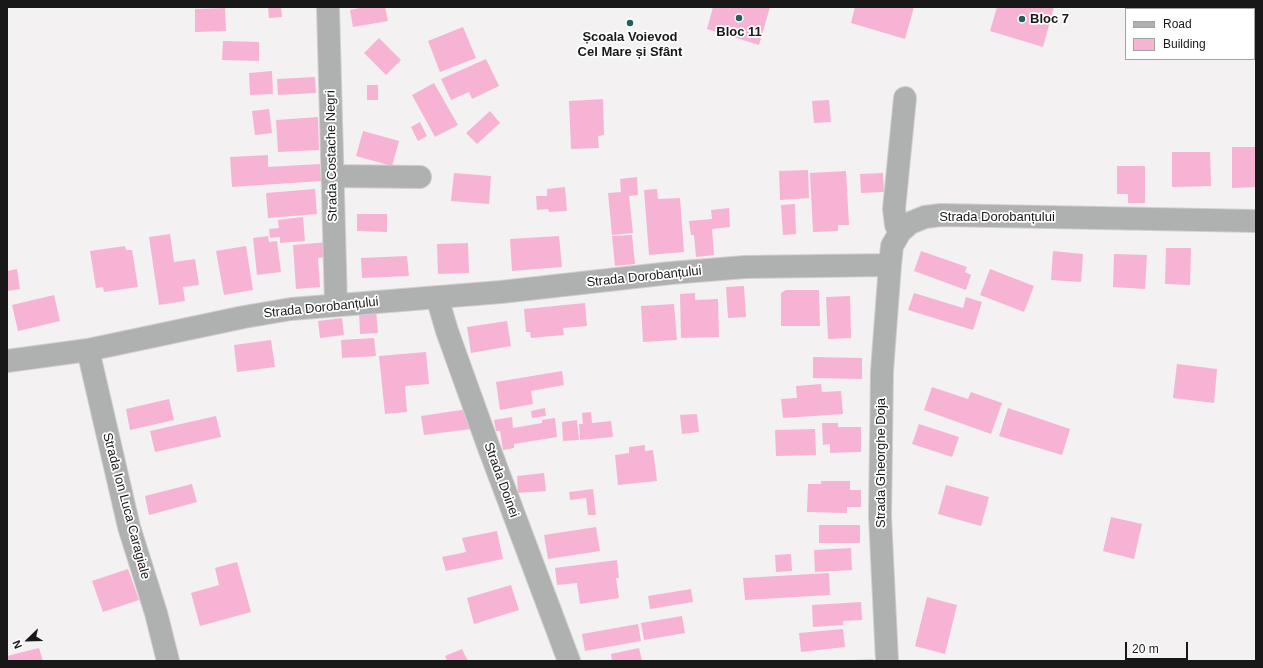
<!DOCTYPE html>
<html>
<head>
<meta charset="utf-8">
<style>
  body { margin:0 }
  #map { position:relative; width:1263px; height:668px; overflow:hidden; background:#f4f1f2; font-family:Helvetica,sans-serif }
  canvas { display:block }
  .frame { position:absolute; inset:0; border:8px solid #191819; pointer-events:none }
  .legend { position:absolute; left:1125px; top:8px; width:130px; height:52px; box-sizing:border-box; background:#fff; border:1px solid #a3a3a3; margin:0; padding:5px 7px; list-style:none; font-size:12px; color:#191819 }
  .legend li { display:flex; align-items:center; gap:8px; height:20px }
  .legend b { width:20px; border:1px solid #a3a3a3 }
  .north { position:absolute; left:8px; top:620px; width:40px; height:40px; -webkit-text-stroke:3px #fff; paint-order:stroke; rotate:247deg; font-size:11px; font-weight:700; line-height:16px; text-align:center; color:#191819 }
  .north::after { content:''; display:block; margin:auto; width:14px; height:18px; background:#191819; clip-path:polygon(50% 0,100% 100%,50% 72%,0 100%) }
  .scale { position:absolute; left:1125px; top:642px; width:63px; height:18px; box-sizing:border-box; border:2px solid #191819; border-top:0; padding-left:5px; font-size:12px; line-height:14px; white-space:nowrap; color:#191819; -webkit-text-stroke:3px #fff; paint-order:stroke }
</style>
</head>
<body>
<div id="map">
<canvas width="1263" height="668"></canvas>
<div class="frame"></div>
<ul class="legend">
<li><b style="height:5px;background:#afb1b0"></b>Road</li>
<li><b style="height:11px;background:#f7b3d4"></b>Building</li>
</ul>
<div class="north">N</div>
<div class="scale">20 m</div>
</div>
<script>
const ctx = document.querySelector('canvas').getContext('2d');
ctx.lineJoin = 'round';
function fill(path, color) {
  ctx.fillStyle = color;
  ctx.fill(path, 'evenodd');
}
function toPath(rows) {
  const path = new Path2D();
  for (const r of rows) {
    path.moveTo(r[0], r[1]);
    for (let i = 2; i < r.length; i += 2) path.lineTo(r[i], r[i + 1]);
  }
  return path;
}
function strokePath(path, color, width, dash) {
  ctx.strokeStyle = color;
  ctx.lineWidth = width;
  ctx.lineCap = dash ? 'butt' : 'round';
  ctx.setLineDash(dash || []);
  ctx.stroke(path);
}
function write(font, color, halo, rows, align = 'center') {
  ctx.font = font + ' Helvetica,sans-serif';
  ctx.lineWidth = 3.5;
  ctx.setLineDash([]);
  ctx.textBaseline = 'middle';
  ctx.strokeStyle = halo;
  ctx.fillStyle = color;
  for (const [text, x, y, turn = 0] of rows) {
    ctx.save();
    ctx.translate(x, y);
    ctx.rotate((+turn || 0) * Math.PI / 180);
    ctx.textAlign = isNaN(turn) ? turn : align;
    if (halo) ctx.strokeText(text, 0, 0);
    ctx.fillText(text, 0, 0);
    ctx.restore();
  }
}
fill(toPath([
  [268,7,281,7,282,17,269,18],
  [365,7,385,7,388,21,353,27,350,10],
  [713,7,770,7,759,45,707,29],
  [855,7,914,7,905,39,851,23],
  [997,7,1054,7,1043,47,990,31],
  [1137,7,1188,7,1193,9,1136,9],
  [225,8,226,31,195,32,195,9],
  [463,27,476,58,440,72,428,41],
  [379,38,401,60,386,75,364,53],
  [223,41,259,42,259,61,222,60],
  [486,59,499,86,472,99,469,92,451,100,441,79],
  [272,71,273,94,250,95,249,73],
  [315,77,316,93,278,95,277,79],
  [434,83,458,125,435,137,412,95],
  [367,85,378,85,378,100,367,100],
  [603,99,604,135,598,136,599,148,571,149,569,101],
  [829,100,831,122,814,123,812,101],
  [269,109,272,133,255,135,252,111],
  [490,111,500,123,477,144,466,133],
  [318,117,319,150,278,152,276,120],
  [420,122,427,136,418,141,411,127],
  [363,131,399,141,392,166,356,156],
  [1232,147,1256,147,1256,187,1232,188],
  [1172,152,1210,152,1211,186,1172,187],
  [268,155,268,167,320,164,321,181,232,187,230,157],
  [1117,166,1145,166,1145,203,1128,203,1128,194,1117,194],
  [808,170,809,198,780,200,779,171],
  [846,171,849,225,838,225,838,231,813,232,810,173],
  [454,173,491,176,489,204,451,201],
  [883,173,884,192,861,193,860,174],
  [637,177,638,195,629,196,633,233,612,235,608,193,621,192,620,179],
  [565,187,567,211,549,212,548,209,537,210,536,196,547,196,547,189],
  [315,189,317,214,268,218,266,193],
  [657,189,658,199,680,198,684,252,649,255,644,190],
  [795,204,796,234,783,235,781,205],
  [729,208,730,227,712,229,714,255,696,257,694,235,691,235,689,221,712,219,711,210],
  [357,214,387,214,387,232,357,231],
  [303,217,305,241,280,243,280,237,270,238,269,229,279,228,278,220],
  [170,234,174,262,195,259,199,285,183,287,185,301,159,305,149,237],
  [632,235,635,264,615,266,612,236],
  [268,236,269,242,277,241,281,272,257,275,253,238],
  [559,236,562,267,512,271,510,239],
  [328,242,328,257,318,258,320,287,296,289,293,245],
  [468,243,469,273,438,274,437,244],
  [125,246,126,250,132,250,138,287,104,292,103,287,96,288,90,251],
  [246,246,253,290,224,295,216,251],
  [1166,248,1191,248,1190,285,1165,284],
  [921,251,967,267,965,272,971,275,966,290,914,271],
  [1053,251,1083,254,1081,282,1051,280],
  [1114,254,1147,255,1145,289,1113,287],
  [407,256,409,276,362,278,361,258],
  [17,269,20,289,7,291,7,271],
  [990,269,1034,286,1024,312,980,295],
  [744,286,746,317,728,318,726,287],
  [786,290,819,290,820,326,781,326,781,293],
  [695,293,695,300,718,299,719,337,681,338,680,294],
  [914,293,963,308,966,297,982,302,973,330,908,310],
  [54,295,60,321,18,331,12,305],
  [850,296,851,338,828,339,826,297],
  [585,303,587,326,563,328,564,335,531,338,530,332,526,332,524,309],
  [674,304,677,340,643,342,641,306],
  [376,310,378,333,360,334,359,311],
  [342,318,344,335,320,338,318,321],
  [507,321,511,346,471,353,467,327],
  [374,338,376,356,342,358,341,340],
  [271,340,275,367,237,372,234,345],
  [426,352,429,384,405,386,407,412,385,414,379,356],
  [813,357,862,358,862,379,813,378],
  [1177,364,1217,369,1214,403,1173,398],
  [562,371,564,385,531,391,533,404,500,410,496,382],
  [821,384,822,392,841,391,843,414,783,418,781,399,797,398,796,386],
  [932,387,968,399,971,392,1002,403,991,434,924,410],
  [169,399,174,420,130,430,126,409],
  [545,408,546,416,532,418,531,411],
  [1008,408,1070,429,1062,455,999,436],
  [468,409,471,429,424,435,421,416],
  [591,412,592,423,611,421,613,437,580,440,579,424,583,424,582,413],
  [697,414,699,432,682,434,680,415],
  [216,416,221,437,155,452,150,431],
  [512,417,513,428,542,423,542,420,555,418,557,437,514,444,514,448,503,450,500,431,496,431,494,420],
  [577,420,579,440,563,441,562,422],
  [822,423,838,423,838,427,861,427,861,452,830,453,830,444,823,445],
  [919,424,959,437,952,457,912,444],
  [815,429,816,455,776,456,775,430],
  [645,445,645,451,653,450,657,481,618,485,615,455,629,453,629,447],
  [544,473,546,491,518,493,517,476],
  [821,481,850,481,850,490,861,490,861,507,847,507,847,513,807,512,808,484,821,484],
  [192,484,197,502,149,515,145,496],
  [946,485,989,497,981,526,938,514],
  [593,489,596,515,588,515,586,498,570,500,569,492],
  [1111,517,1142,524,1134,559,1103,551],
  [819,525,860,525,860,543,819,543],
  [596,527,600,551,548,559,544,535],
  [497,531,503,559,446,571,442,557,466,552,462,538],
  [851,548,852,570,815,572,814,550],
  [791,554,792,571,776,572,775,555],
  [617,560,619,578,616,578,619,598,580,604,577,583,557,585,555,568],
  [237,562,251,612,200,626,191,593,219,585,215,568],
  [128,569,139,600,103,612,92,581],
  [829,573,830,595,745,600,743,578],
  [511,585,519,610,474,624,467,598],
  [691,589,693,602,650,609,648,596],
  [927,597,957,605,945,654,915,646],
  [861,602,862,620,843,621,843,625,813,627,812,605],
  [682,616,685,633,644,640,641,623],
  [638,624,641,641,585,651,582,634],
  [843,629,845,647,801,652,799,633],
  [39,648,43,661,7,661,7,656],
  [639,648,642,661,612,661,611,654],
  [462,649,468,661,447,661,445,656],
  [873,659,873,661,853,661,853,660]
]), '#f7b3d4');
const minor = toPath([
  [328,7,336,305],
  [333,176,420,177],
  [900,232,896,225,894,209,905,98],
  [437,297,447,331,489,448,569,661],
  [88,350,129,527,156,613,168,661],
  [7,361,88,350,244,317,291,309,501,292,671,273,745,267,890,265],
  [887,661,880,516,882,371,890,265,892,246,900,232,910,223,925,217,941,215,1256,221]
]);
strokePath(minor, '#d1cecf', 24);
strokePath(minor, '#afb1b0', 22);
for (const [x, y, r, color] of [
  [739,18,4,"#1c6357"],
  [1022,19,4,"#1c6357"],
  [630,23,4,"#1c6357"]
]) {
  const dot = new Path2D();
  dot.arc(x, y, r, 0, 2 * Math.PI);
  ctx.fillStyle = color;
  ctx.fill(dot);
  strokePath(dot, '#fff', 1.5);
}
write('bold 13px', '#191819', '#fff', [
  ["Bloc 7",1030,19,"left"],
  ["Bloc 11",739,32],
  ["Școala Voievod",630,37],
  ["Cel Mare și Sfânt",630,52]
]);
write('13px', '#191819', '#fff', [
  ["Strada Costache Negri",332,156,-91],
  ["Strada Dorobanțului",997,217],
  ["Strada Dorobanțului",644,277,-6],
  ["Strada Dorobanțului",321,308,-6],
  ["Strada Gheorghe Doja",881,463,-90],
  ["Strada Doinei",501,480,70],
  ["Strada Ion Luca Caragiale",126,506,75]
]);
</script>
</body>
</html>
